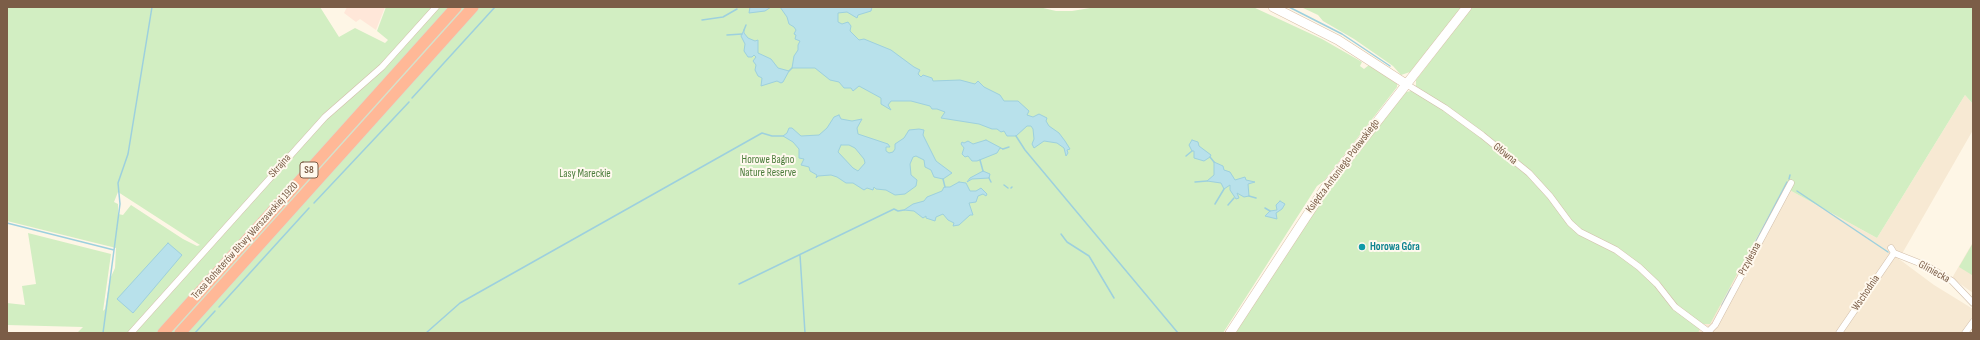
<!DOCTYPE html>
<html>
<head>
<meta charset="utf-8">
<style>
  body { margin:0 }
  #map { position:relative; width:1980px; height:340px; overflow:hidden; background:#fef6e6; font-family:"Sofia Sans Condensed",sans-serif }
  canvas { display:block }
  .frame { position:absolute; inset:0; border:8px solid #7b5d47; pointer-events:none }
</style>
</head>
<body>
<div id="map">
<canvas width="1980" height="340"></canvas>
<div class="frame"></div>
</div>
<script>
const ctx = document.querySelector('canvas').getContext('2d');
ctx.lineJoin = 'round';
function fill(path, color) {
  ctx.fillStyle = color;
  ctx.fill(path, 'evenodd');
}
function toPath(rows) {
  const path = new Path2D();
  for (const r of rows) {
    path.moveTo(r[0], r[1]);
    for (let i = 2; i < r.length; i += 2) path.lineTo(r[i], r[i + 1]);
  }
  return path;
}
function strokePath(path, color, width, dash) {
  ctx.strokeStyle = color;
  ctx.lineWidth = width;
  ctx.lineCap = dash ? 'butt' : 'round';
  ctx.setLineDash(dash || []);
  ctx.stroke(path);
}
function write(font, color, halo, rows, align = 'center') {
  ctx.font = font + ' "Sofia Sans Condensed",sans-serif';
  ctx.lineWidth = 4;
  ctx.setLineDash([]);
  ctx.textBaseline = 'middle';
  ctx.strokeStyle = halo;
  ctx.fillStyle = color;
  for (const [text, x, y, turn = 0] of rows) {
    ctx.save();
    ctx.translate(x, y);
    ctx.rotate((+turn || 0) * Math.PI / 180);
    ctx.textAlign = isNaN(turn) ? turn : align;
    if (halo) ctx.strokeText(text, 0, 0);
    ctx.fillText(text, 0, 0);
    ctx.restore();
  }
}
fill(toPath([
  [1965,95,1973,104,1973,130,1899,259,1934,285,1973,309,1973,333,1698,333,1698,330,1784,187,1877,238],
  [1973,242,1973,293,1952,278]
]), '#f7e9d3');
fill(toPath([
  [347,7,385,7,376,30,360,19,356,22,344,13]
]), '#ffe7d9');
fill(toPath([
  [7,7,320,7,339,37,355,28,385,43,388,40,377,31,386,7,1039,7,1056,11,1072,11,1096,7,1253,7,1322,39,1362,62,1360,66,1364,69,1369,65,1397,83,1397,87,1324,181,1317,186,1223,333,77,333,83,327,7,325,7,303,25,305,22,286,36,284,28,233,111,254,103,311,105,309,110,279,115,268,116,248,7,221],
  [118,192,200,245,197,246,183,239,131,205,123,215,118,214,118,204,114,202],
  [1301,7,1463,7,1410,72,1401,75,1393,66,1354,39,1323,21,1318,15],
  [1472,7,1973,7,1973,104,1965,95,1877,238,1784,187,1710,324,1702,324,1698,333,1234,333,1336,179,1406,92,1411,91,1416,85,1416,80],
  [1973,243,1973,273,1972,275,1959,267]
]), '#d2eec2');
const water = toPath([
  [750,7,771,7,765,11,749,13,750,7],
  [780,7,872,7,871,11,858,15,857,18,847,12,838,13,838,22,842,24,848,22,851,26,850,31,859,40,864,39,891,50,914,67,920,70,918,74,921,77,923,75,932,78,933,81,960,80,975,84,978,81,984,87,1000,95,1004,101,1018,101,1029,111,1027,115,1033,117,1039,114,1047,118,1046,121,1049,126,1059,133,1065,141,1070,149,1067,150,1068,153,1066,156,1064,148,1057,143,1044,141,1034,148,1032,144,1034,139,1033,129,1031,126,1027,126,1016,136,1007,136,1004,131,1001,132,997,129,992,129,979,124,941,118,945,112,937,109,932,109,930,106,911,101,891,101,888,105,891,110,881,104,881,98,859,86,853,91,851,88,844,88,839,82,830,80,815,68,792,68,794,56,798,50,798,45,800,41,795,39,796,35,794,34,796,30,794,27,789,24,787,17,780,7],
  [744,30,744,33,748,38,755,41,758,40,758,53,771,59,778,68,789,71,783,82,781,83,777,81,761,86,762,78,758,76,755,70,756,65,753,61,756,57,754,55,752,57,748,57,744,51,745,44,741,36,744,30],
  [839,115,841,119,852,121,862,119,857,128,858,134,888,144,890,147,886,147,886,151,889,153,893,152,895,149,895,144,904,138,909,130,919,129,924,130,923,135,936,161,952,173,943,179,934,177,931,170,925,167,924,160,916,156,913,157,910,164,911,175,917,180,916,186,905,194,895,195,886,190,876,189,874,187,873,190,867,188,864,190,853,183,846,183,837,177,831,175,818,176,816,178,817,175,810,171,809,167,801,165,804,159,799,158,799,149,793,142,783,136,787,133,789,128,792,128,801,136,819,135,827,128,834,117,839,115],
  [841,145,849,145,855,148,864,159,865,163,858,171,853,168,838,152,841,145],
  [986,140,1003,149,1000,148,997,153,977,161,972,161,968,156,965,157,962,154,964,148,961,144,962,142,964,143,968,141,973,144,986,140],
  [1192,140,1198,142,1199,146,1211,155,1210,157,1204,161,1194,158,1194,151,1192,151,1189,145,1192,140],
  [1214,162,1223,166,1224,170,1230,172,1235,180,1245,177,1246,180,1255,182,1248,184,1249,196,1244,197,1237,193,1239,198,1236,199,1230,190,1230,185,1224,189,1221,183,1207,181,1214,175,1214,162],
  [983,171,990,174,989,178,972,179,967,182,970,178,983,171],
  [959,182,966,183,970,191,976,191,981,188,987,194,986,196,983,194,978,196,976,202,969,203,973,215,970,215,959,225,953,226,954,223,948,220,943,214,936,217,935,221,926,218,926,216,923,218,914,211,904,210,913,204,924,201,927,197,942,191,944,187,950,187,959,182],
  [1280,201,1285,204,1282,209,1276,213,1277,219,1265,216,1270,211,1277,210,1276,205,1280,201],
  [168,243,182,255,133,313,117,299,168,243]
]);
fill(water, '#b8e1eb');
strokePath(water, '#9dd0de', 1);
strokePath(toPath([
  [1289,7,1342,34,1390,66],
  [702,20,723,17,737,9],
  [744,30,746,25],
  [727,35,742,34],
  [789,71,792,68],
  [412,98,495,7],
  [1016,136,1025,150,1178,333],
  [1003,149,1009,147],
  [1186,156,1192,151],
  [1210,157,1214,162],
  [980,160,983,171],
  [989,178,991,182],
  [943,179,945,187],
  [1789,179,1790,175],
  [1195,182,1207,181],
  [1004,185,1008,188],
  [1011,188,1012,187],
  [1797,191,1888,252],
  [1249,196,1256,198],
  [314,203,409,102],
  [1215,204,1224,189],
  [1228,205,1234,198],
  [1265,208,1270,211],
  [7,223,114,250,103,333],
  [1061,234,1067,242,1089,256,1114,298],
  [114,250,120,204,118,183,128,154,152,7],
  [800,255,805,333],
  [1744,264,1787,182],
  [739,284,894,209,898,211,904,210],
  [1722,305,1731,288],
  [219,307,309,208],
  [195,333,215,311],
  [426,333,460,303,762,133,772,136,783,136]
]), '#9dd0de', 1.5);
const street = toPath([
  [1406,84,1445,108,1482,135,1529,173,1550,196,1570,223,1580,232,1616,250,1639,267,1657,284,1675,307,1710,333],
  [1891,248,1894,253,1927,266,1952,281,1973,303],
  [131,333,325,117,382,67,436,7],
  [1707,333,1715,325,1791,183],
  [1839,333,1894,253],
  [1965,333,1973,322]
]);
const secondary = toPath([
  [1273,7,1338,40,1406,84],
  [1230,333,1325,188,1467,7]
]);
const highway = toPath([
  [163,333,456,7],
  [180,333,473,7]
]);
strokePath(street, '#d2beaa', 7);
strokePath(secondary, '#d8c1a9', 10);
strokePath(highway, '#ddd5cf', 12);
strokePath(street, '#fff', 6);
strokePath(secondary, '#fff', 9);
strokePath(highway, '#ffb897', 11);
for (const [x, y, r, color] of [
  [1362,247,4,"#0f9aa8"]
]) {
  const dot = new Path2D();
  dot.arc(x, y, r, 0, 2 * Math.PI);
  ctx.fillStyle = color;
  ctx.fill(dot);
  strokePath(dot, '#fff9ee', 1.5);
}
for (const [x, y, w] of [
  [309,170,18]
]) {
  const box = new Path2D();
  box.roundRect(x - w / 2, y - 8, w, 16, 3);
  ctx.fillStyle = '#fff9ee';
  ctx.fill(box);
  strokePath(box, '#7b5d47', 1);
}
write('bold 10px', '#7b5d47', null, [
  ["S8",309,170]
]);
write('11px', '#7b5d47', '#fff9ee', [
  ["Główna",1505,154,39],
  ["Skrajna",280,166,-48],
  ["Księdza Antoniego Poławskiego",1343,166,-53],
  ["Trasa Bohaterów Bitwy Warszawskiej 1920",245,241,-48],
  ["Przyleśna",1750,259,-62],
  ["Gliniecka",1934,272,29],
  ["Wschodnia",1866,293,-56]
]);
write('11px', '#4b7c3b', '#fff9ee', [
  ["Horowe Bagno",768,160],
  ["Nature Reserve",768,173],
  ["Lasy Mareckie",585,174]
]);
write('bold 11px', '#0d838f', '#fff9ee', [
  ["Horowa Góra",1370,247]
], 'left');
</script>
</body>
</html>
